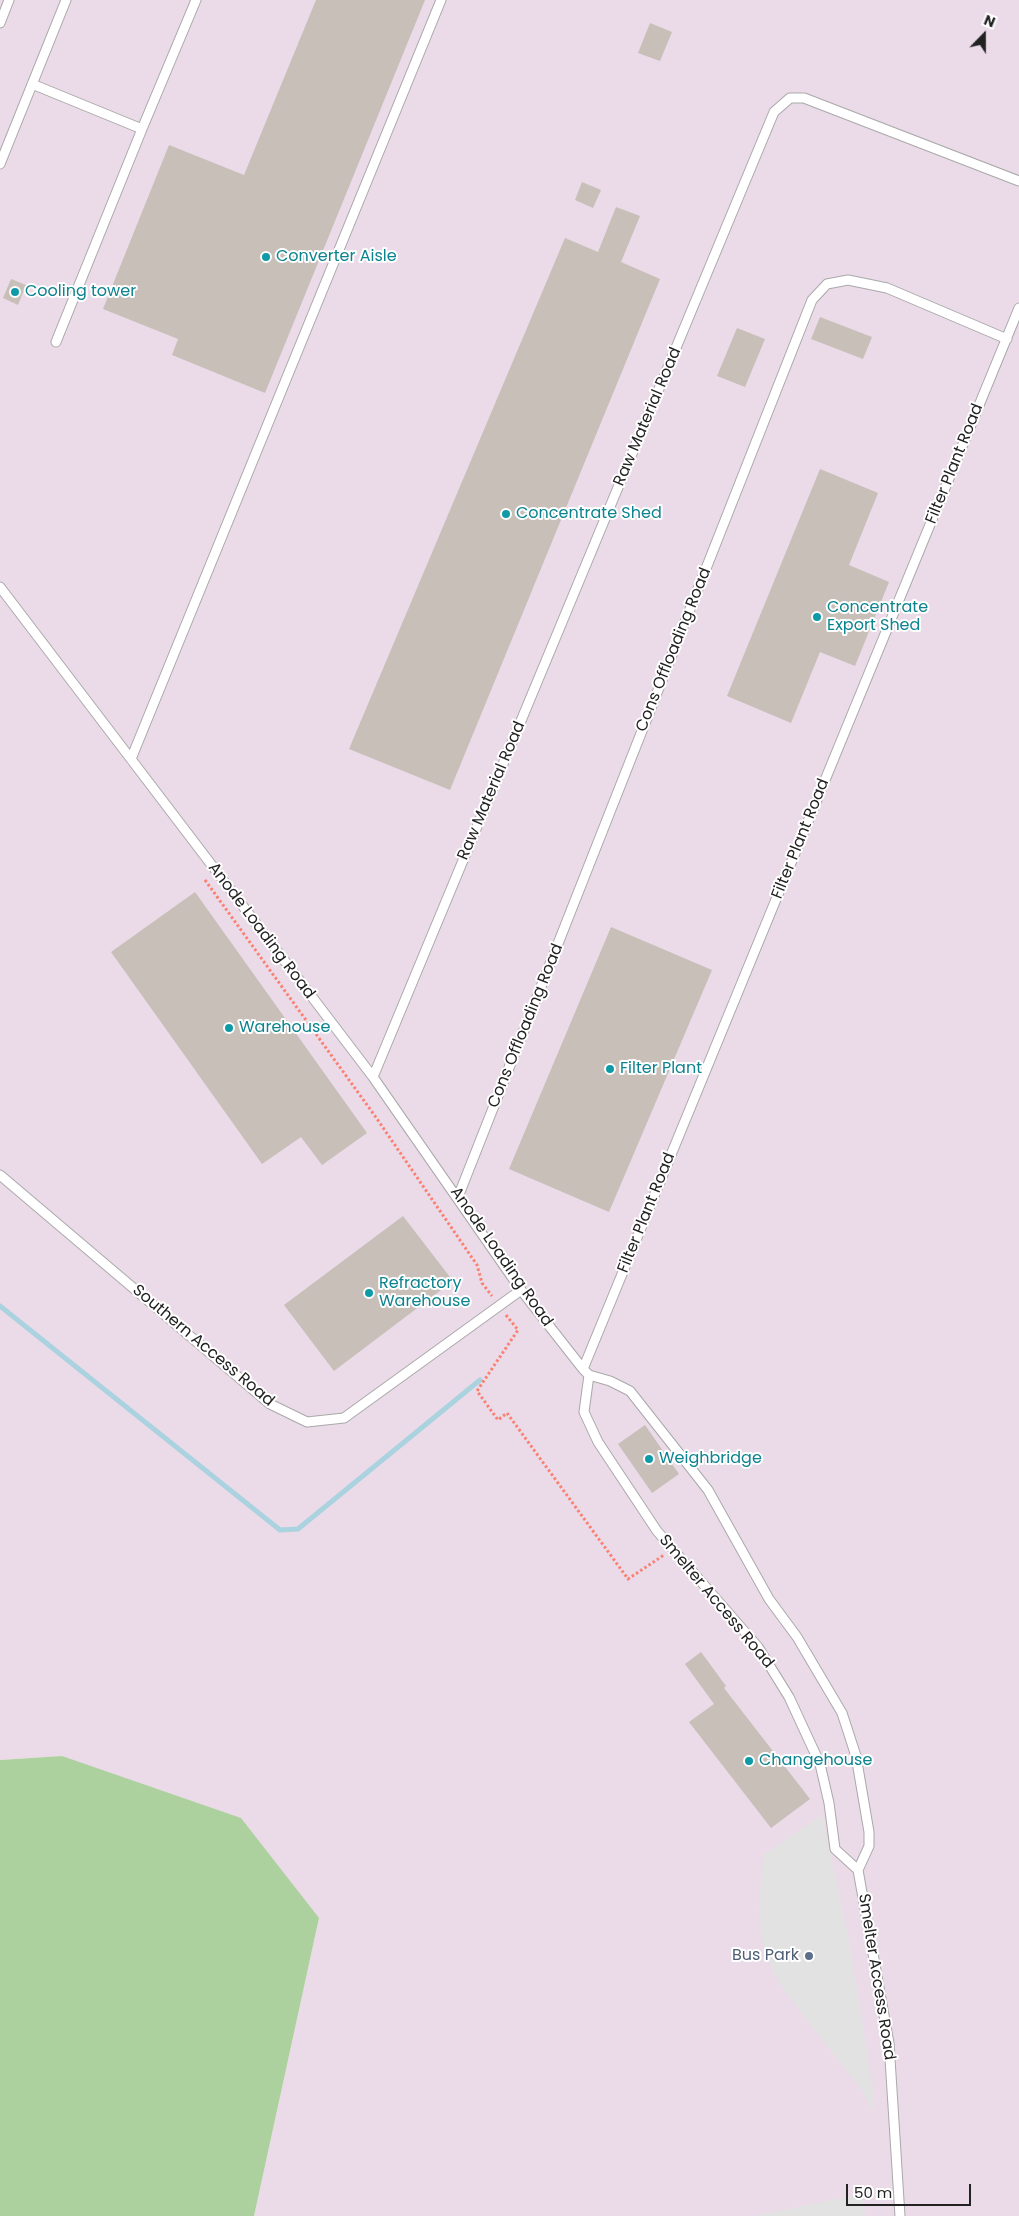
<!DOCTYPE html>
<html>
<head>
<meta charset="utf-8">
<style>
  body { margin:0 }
  #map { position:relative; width:1019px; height:2216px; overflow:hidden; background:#f2efe9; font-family:Poppins,sans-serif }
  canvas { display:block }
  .north { position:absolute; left:959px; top:10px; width:50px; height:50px; -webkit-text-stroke:4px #fff; paint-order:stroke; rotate:22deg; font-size:14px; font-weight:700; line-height:20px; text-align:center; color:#222 }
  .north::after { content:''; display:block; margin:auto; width:18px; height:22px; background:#222; clip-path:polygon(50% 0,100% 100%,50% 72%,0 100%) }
  .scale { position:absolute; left:846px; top:2184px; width:125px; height:22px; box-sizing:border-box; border:2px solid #222; border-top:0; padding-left:6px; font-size:15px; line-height:18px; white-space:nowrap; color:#222; -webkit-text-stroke:4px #fff; paint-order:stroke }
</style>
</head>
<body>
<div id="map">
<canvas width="1019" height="2216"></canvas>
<div class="north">N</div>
<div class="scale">50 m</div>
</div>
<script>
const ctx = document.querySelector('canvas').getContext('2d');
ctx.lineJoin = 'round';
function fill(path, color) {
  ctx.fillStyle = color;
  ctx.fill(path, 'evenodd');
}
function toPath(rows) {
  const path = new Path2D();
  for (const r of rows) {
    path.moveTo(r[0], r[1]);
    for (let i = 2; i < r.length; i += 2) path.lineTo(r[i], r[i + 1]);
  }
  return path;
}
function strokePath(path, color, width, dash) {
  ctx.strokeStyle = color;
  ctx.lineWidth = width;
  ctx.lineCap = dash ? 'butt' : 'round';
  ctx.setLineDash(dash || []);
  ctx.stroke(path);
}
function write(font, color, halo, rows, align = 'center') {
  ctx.font = font + ' Poppins,sans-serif';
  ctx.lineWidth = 4;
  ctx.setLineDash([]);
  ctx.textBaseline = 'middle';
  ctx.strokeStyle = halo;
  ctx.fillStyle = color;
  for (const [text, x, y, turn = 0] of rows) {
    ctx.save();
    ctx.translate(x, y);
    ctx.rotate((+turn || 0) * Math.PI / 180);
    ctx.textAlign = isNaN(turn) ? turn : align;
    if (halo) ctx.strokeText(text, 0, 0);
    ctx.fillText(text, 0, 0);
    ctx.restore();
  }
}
fill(toPath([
  [0,0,1019,0,1019,2216,254,2216,319,1918,62,1756,0,1760]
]), '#ebdbe8');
fill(toPath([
  [62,1756,241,1818,319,1918,254,2216,0,2216,0,1760]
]), '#add19e');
fill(toPath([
  [822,1815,849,1940,873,2089,874,2115,864,2093,788,1996,773,1972,761,1938,759,1902,763,1855],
  [862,2194,865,2216,754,2216]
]), '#e2e2e2');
strokePath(toPath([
  [0,1306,280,1530,298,1529,480,1380]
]), '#aad3df', 5);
fill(toPath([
  [316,0,425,0,265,393,172,355,178,339,103,309,169,145,244,175],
  [650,23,672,32,660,61,638,53],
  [582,182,601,190,593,208,575,200],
  [616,207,640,216,621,262,660,279,450,790,349,749,565,238,598,252],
  [11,279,26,285,18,305,3,298],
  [820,317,872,337,863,359,811,339],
  [737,328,765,339,745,387,717,376],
  [820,469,878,493,849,565,889,582,855,666,820,652,791,723,727,696],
  [195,892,367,1133,322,1165,301,1137,262,1164,111,952],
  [611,927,712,970,609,1212,509,1169],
  [403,1216,453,1281,334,1371,284,1305],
  [645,1425,679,1474,652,1493,618,1444],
  [701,1652,726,1686,724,1688,810,1799,771,1828,689,1722,714,1704,685,1664]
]), '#c7bfb8');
const lane = toPath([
  [0,23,9,0],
  [32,84,142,129,56,342],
  [142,129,196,0],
  [0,164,66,0],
  [0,587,373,1077,521,1290,583,1369,589,1375,610,1381,630,1391,708,1490,769,1599,797,1637,842,1713,856,1756,869,1832,869,1846,858,1870],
  [131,759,441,0],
  [373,1077,774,112,790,98,804,98,1019,181],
  [0,1175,270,1404,307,1422,344,1418,521,1290],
  [458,1197,812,300,827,284,848,280,887,288,1007,339],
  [583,1369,1019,308],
  [589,1375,584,1412,598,1442,657,1531,758,1647,789,1697,820,1764,829,1803,835,1849,858,1870,889,2043,900,2216]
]);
strokePath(lane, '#a9a9a9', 11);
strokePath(toPath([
  [205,880,375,1116,477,1265,482,1283,492,1296],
  [506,1315,518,1330,477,1391,498,1420,507,1413,628,1579,664,1555]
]), '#fa8072', 3, [2.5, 2.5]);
strokePath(lane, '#fff', 9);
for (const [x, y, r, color] of [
  [266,257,5,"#0f9aa8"],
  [15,292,5,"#0f9aa8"],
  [506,514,5,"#0f9aa8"],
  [817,617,5,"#0f9aa8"],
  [229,1028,5,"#0f9aa8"],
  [610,1069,5,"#0f9aa8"],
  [369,1293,5,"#0f9aa8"],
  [649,1459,5,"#0f9aa8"],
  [749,1761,5,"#0f9aa8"],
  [809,1956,5,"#5c6f8a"]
]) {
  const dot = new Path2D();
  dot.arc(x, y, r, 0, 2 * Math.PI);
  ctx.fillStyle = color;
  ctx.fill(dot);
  strokePath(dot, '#fff', 2);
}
write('16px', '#0d838f', '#fff', [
  ["Converter Aisle",276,257],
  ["Cooling tower",25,292],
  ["Concentrate Shed",516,514],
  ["Concentrate",827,608],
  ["Export Shed",827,626],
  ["Warehouse",239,1028],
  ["Filter Plant",620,1069],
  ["Refractory",379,1284],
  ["Warehouse",379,1302],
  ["Weighbridge",659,1459],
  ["Changehouse",759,1761]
], 'left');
write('16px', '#222', '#fff', [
  ["Raw Material Road",648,417,-67],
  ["Filter Plant Road",955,464,-68],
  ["Cons Offloading Road",674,650,-68],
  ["Raw Material Road",492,791,-67],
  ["Filter Plant Road",801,839,-68],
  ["Anode Loading Road",261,931,53],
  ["Cons Offloading Road",526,1026,-68],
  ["Filter Plant Road",647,1213,-68],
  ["Anode Loading Road",501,1257,55],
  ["Southern Access Road",203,1346,40],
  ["Smelter Access Road",716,1602,50],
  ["Smelter Access Road",876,1977,81]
]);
write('16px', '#4e5e75', '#fff', [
  ["Bus Park",799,1956]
], 'right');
</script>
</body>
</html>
